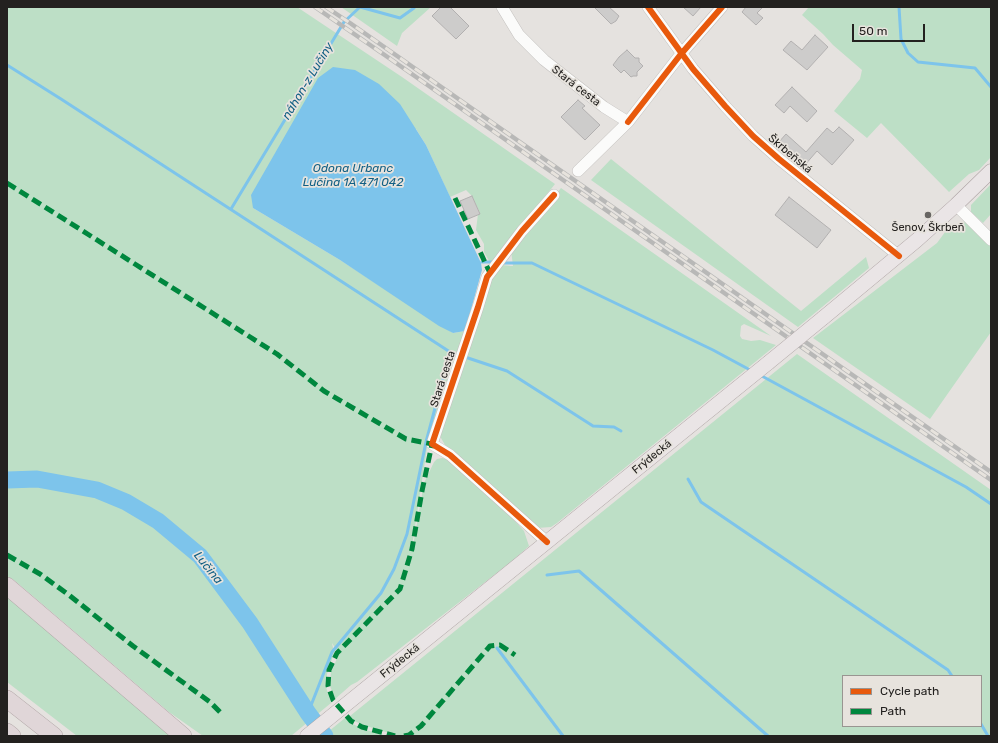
<!DOCTYPE html>
<html>
<head>
<meta charset="utf-8">
<style>
  body { margin:0 }
  #map { position:relative; width:998px; height:743px; overflow:hidden; background:#e5e2df; font-family:Rubik,sans-serif }
  canvas { display:block }
  .frame { position:absolute; inset:0; border:8px solid #23211f; pointer-events:none }
  .legend { position:absolute; left:842px; top:675px; width:140px; height:52px; box-sizing:border-box; background:#e7e3dd; border:1px solid #999591; margin:0; padding:5px 7px; list-style:none; font-size:12px; color:#23211f }
  .legend li { display:flex; align-items:center; gap:8px; height:20px }
  .legend b { width:20px; border:1px solid #999591 }
  .scale { position:absolute; left:852px; top:24px; width:73px; height:18px; box-sizing:border-box; border:2px solid #23211f; border-top:0; padding-left:5px; font-size:12px; line-height:14px; white-space:nowrap; color:#23211f; -webkit-text-stroke:3px #e7e3dd; paint-order:stroke }
</style>
</head>
<body>
<div id="map">
<canvas width="998" height="743"></canvas>
<div class="frame"></div>
<ul class="legend">
<li><b style="height:5px;background:#e8590c"></b>Cycle path</li>
<li><b style="height:5px;background:#00873e"></b>Path</li>
</ul>
<div class="scale">50 m</div>
</div>
<script>
const ctx = document.querySelector('canvas').getContext('2d');
ctx.lineJoin = 'round';
function fill(path, color) {
  ctx.fillStyle = color;
  ctx.fill(path, 'evenodd');
}
function toPath(rows) {
  const path = new Path2D();
  for (const r of rows) {
    path.moveTo(r[0], r[1]);
    for (let i = 2; i < r.length; i += 2) path.lineTo(r[i], r[i + 1]);
  }
  return path;
}
function strokePath(path, color, width, dash) {
  ctx.strokeStyle = color;
  ctx.lineWidth = width;
  ctx.lineCap = dash ? 'butt' : 'round';
  ctx.setLineDash(dash || []);
  ctx.stroke(path);
}
function write(font, color, halo, rows, align = 'center') {
  ctx.font = font + ' Rubik,sans-serif';
  ctx.lineWidth = 3.5;
  ctx.setLineDash([]);
  ctx.textBaseline = 'middle';
  ctx.strokeStyle = halo;
  ctx.fillStyle = color;
  for (const [text, x, y, turn = 0] of rows) {
    ctx.save();
    ctx.translate(x, y);
    ctx.rotate((+turn || 0) * Math.PI / 180);
    ctx.textAlign = isNaN(turn) ? turn : align;
    if (halo) ctx.strokeText(text, 0, 0);
    ctx.fillText(text, 0, 0);
    ctx.restore();
  }
}
fill(toPath([
  [7,7,297,7,402,77,555,184,491,264,484,252,484,244,476,230,478,214,480,213,472,196,466,190,450,197,426,145,416,129,253,208,340,260,453,333,465,331,427,448,412,546,413,546,424,483,434,462,437,459,442,458,448,459,502,507,524,531,529,546,512,561,357,682,351,685,335,699,330,686,331,672,339,654,332,643,334,653,327,674,326,687,331,703,291,736,203,736,169,712,14,580,7,576],
  [341,7,431,7,402,33,397,46],
  [809,7,991,7,991,157,979,170,969,174,949,192,881,123,867,138,834,111,860,79,862,70,833,45,823,34,802,15],
  [611,159,801,311,866,257,869,268,798,327,591,180],
  [991,184,991,214,983,223,971,212,971,205],
  [561,188,771,336,744,324,741,326,740,336,742,339,751,341,760,340,776,345,557,523,551,527,537,528,445,445,441,438,440,432,488,285,502,265,511,266,513,266,511,250],
  [965,220,991,245,991,332,930,419,813,338,937,243,948,228,954,231],
  [797,354,991,490,991,736,404,736,407,734,399,736,363,725,352,720,350,716],
  [843,676,981,676,981,726,843,726],
  [7,595,172,736,77,736,7,682],
  [345,718,351,723,363,729,387,736,323,736]
]), '#bddfc6');
fill(toPath([
  [333,67,355,70,379,84,400,104,426,145,481,263,482,270,465,331,453,333,439,326,340,260,253,208,251,195,318,78]
]), '#7dc4eb');
strokePath(toPath([
  [899,7,901,39,908,53,918,62,975,68,991,87],
  [7,65,61,99,450,352,507,371,593,426,614,427,621,431],
  [231,209,344,22,360,7,400,18,414,8],
  [482,262,495,262],
  [502,263,532,263,713,350,752,371],
  [760,375,966,487,991,504],
  [688,479,701,502,948,670,952,676],
  [547,575,579,571,768,736],
  [497,648,563,736],
  [308,713,332,652,381,593,394,569,407,534,426,442,450,352],
  [981,724,988,736]
]), '#7dc4eb', 3);
strokePath(toPath([
  [7,480,37,479,97,490,126,502,158,521,200,556,250,623,308,713,325,736]
]), '#7dc4eb', 17);
const building = toPath([
  [441,7,450,7,469,26,456,39,432,16,441,7],
  [594,7,609,7,619,16,616,21,611,24,594,7],
  [683,7,701,7,693,16,683,7],
  [746,7,763,7,757,13,763,18,756,25,742,12,746,7],
  [815,35,828,47,807,70,783,50,791,41,802,50,815,35],
  [627,50,635,58,639,58,639,62,643,66,637,72,637,76,633,76,631,77,624,70,621,73,613,65,619,57,627,50],
  [792,87,817,111,807,122,790,106,784,113,775,105,792,87],
  [578,100,585,106,582,108,600,125,585,140,561,117,578,100],
  [839,127,854,140,832,165,817,151,804,166,778,143,786,134,806,152,827,128,833,133,839,127],
  [472,196,480,214,468,219,460,201,472,196],
  [789,197,831,230,817,248,775,215,789,197]
]);
fill(building, '#cdcccb');
strokePath(building, '#b2b0b0', 1);
const minor = toPath([
  [502,7,519,35,544,60,604,107,628,122,578,171],
  [648,7,693,69,725,106,753,136,779,159,899,256],
  [628,122,681,54,722,7],
  [956,205,991,240],
  [547,542,450,455,432,444,478,307,487,277,522,231,554,195]
]);
const major = toPath([
  [823,318,917,240,956,205,991,171],
  [307,736,768,363]
]);
const highway = toPath([
  [7,586,183,736],
  [7,699,54,736],
  [7,732,12,736]
]);
strokePath(minor, '#c3c0be', 12);
strokePath(major, '#aca1a2', 15);
strokePath(highway, '#aca1a2', 18);
strokePath(minor, '#fbfbfa', 11);
strokePath(major, '#eae5e6', 14);
strokePath(highway, '#e0d6d8', 17);
const rail = toPath([
  [315,7,389,58,991,480],
  [326,7,350,23,991,472]
]);
strokePath(rail, '#b8b8b7', 4.5);
strokePath(rail, '#e7e3dd', 3, [9]);
const majorBridge = toPath([
  [768,363,823,318]
]);
strokePath(majorBridge, '#aca1a2', 15, []);
strokePath(majorBridge, '#eae5e6', 14);
strokePath(toPath([
  [7,183,277,354,324,391,406,439,432,444,422,491,412,549,400,589,337,653,329,670,328,686,333,700,351,721,362,727,395,736],
  [455,198,490,273],
  [7,555,40,574,69,595,133,646,210,702,223,715],
  [404,736,409,735,421,726,490,646,500,645,515,655]
]), '#00873e', 5, [10, 5]);
strokePath(toPath([
  [648,7,693,69,725,106,753,136,779,159,899,256],
  [628,122,681,54,722,7],
  [547,542,450,455,432,444,478,307,487,277,522,231,554,195]
]), '#e8590c', 6);
for (const [x, y, r, color] of [
  [928,215,4,"#676562"]
]) {
  const dot = new Path2D();
  dot.arc(x, y, r, 0, 2 * Math.PI);
  ctx.fillStyle = color;
  ctx.fill(dot);
  strokePath(dot, '#e7e3dd', 1.5);
}
write('11px', '#23211f', '#e7e3dd', [
  ["Stará cesta",576,86,38],
  ["Škrbeňská",790,154,40],
  ["Stará cesta",443,379,-72],
  ["Frýdecká",652,457,-39],
  ["Frýdecká",400,661,-39]
]);
write('11px', '#23211f', '#e7e3dd', [
  ["Šenov, Škrbeň",928,228]
]);
write('italic 12px', '#115f84', '#e7e3dd', [
  ["náhon-z Lučiny",308,81,-59],
  ["Odona Urbanc",353,169],
  ["Lučina 1A 471 042",353,183],
  ["Lučina",208,568,51]
]);
</script>
</body>
</html>
